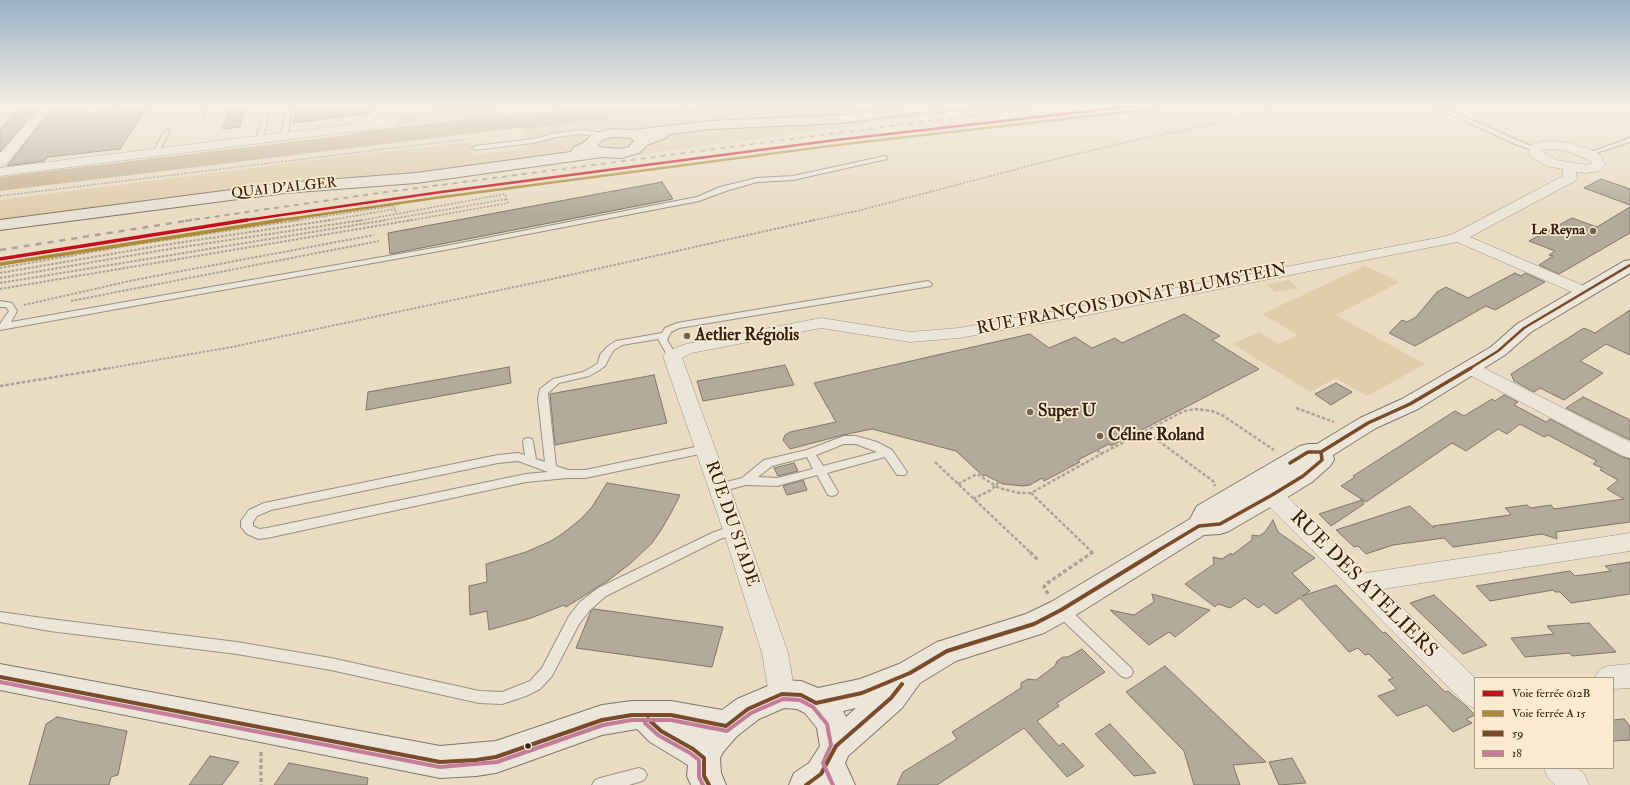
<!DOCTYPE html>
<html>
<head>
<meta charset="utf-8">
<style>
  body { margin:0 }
  #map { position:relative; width:1630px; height:785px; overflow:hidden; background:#e9dcc3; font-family:"IM FELL Double Pica",serif }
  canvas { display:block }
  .legend { position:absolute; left:1474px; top:677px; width:140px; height:92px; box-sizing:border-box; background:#fbebce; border:1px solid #ab9a84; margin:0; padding:5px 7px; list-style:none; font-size:12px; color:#322015 }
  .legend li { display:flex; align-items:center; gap:8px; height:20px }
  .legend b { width:20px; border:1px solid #ab9a84 }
</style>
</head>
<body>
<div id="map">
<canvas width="1630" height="785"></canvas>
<ul class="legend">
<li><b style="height:5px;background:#c50e1f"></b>Voie ferrée 612B</li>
<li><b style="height:5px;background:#ac8c3a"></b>Voie ferrée A 15</li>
<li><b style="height:5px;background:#7a4b2a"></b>59</li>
<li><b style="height:5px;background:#c37c99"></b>18</li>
</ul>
</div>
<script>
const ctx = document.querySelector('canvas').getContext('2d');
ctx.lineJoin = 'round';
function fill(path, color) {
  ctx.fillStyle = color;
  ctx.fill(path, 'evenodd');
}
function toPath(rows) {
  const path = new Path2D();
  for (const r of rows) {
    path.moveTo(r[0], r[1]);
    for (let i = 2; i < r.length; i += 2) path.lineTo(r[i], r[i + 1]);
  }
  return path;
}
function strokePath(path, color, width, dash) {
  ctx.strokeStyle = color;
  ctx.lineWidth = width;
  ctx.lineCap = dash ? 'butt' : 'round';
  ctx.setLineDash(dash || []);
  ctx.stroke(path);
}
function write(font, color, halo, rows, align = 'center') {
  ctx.font = font + ' "IM FELL Double Pica",serif';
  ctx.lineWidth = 3.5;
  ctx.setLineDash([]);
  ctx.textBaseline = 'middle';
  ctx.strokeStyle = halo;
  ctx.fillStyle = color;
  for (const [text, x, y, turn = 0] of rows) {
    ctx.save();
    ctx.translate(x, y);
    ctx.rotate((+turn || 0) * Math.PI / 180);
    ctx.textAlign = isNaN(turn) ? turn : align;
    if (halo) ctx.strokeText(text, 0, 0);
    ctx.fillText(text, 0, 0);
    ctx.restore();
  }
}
fill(toPath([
  [492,104,493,111,491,113,446,116,405,123,398,122,399,114],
  [734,104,944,104,846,116,640,130,589,129,566,131,526,139,524,129],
  [990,107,638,155,649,143,669,134,695,129,824,124,950,109],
  [581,135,588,137,586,142,574,150,564,153,416,176,0,222,0,200,346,156,472,142,473,155,527,148,527,144,566,136],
  [613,137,628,137,632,140,633,143,623,148,615,150,602,147,601,144,603,141],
  [1365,266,1400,282,1336,315,1425,364,1367,396,1336,378,1310,392,1233,344,1259,332,1279,344,1298,335,1262,314],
  [1289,280,1298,288,1275,292,1266,285]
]), '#dfccab');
fill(toPath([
  [626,104,734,104,534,128,524,129,517,128,0,191,0,177,348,135,363,131,501,115,505,115,506,117]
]), '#c5b192');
const building = toPath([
  [23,104,41,104,0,152,0,129,23,104],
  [56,104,89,104,82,114,113,110,111,113,146,109,120,149,48,157,44,161,7,166,56,104],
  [231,104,246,104,240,127,223,129,231,104],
  [298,104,371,104,371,113,293,123,298,104],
  [1601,179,1630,189,1630,205,1584,188,1601,179],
  [662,182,673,199,390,254,388,233,662,182],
  [1630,207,1630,233,1559,274,1539,265,1553,256,1549,255,1555,251,1529,241,1572,218,1597,227,1630,207],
  [1515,273,1521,276,1525,273,1545,282,1495,310,1486,306,1415,346,1389,333,1402,320,1407,322,1416,317,1437,292,1446,287,1468,298,1515,273],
  [1630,310,1630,355,1606,344,1580,361,1603,373,1564,400,1540,388,1534,392,1514,381,1511,374,1584,328,1595,333,1630,310],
  [1184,314,1220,336,1212,340,1259,369,1111,446,1109,444,1078,460,1080,462,1044,481,1042,478,1030,485,1023,486,1003,484,985,475,983,476,956,451,872,429,843,435,790,449,783,440,785,435,790,432,836,422,814,383,1030,334,1049,348,1075,337,1092,348,1115,338,1122,343,1184,314],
  [785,365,794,385,703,401,697,381,785,365],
  [509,367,511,383,366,410,368,392,509,367],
  [654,375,667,423,555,445,550,394,654,375],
  [1336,383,1352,392,1331,405,1315,394,1336,383],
  [1504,395,1518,402,1514,405,1546,422,1550,419,1622,457,1630,459,1630,522,1556,532,1557,539,1542,534,1453,547,1444,538,1393,545,1366,554,1358,546,1354,547,1336,530,1410,506,1434,528,1433,526,1510,515,1511,514,1505,508,1527,505,1531,508,1551,505,1554,509,1624,499,1607,489,1618,480,1600,470,1602,468,1593,464,1597,461,1548,435,1544,437,1520,424,1507,434,1498,429,1466,451,1452,443,1366,502,1341,486,1355,477,1353,476,1455,411,1464,416,1492,399,1495,401,1504,395],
  [1583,397,1630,420,1630,440,1566,408,1583,397],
  [794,463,798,471,778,476,774,468,794,463],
  [803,480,807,490,787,495,783,486,803,480],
  [607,483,680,495,671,513,661,530,652,543,631,563,609,580,566,607,564,605,531,618,489,630,487,611,470,615,469,586,487,582,486,564,526,552,551,541,562,534,581,519,592,507,607,483],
  [1362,500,1364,504,1331,526,1319,514,1362,500],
  [1273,520,1278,532,1315,558,1292,573,1310,591,1302,596,1336,585,1383,633,1385,632,1445,692,1448,691,1467,707,1475,715,1466,719,1472,723,1453,732,1427,705,1397,716,1378,696,1397,689,1388,680,1393,678,1369,654,1365,655,1358,648,1349,652,1300,598,1276,614,1264,604,1258,608,1245,598,1230,608,1218,604,1215,607,1185,584,1214,564,1213,557,1222,559,1231,553,1232,555,1252,540,1252,535,1259,536,1265,532,1273,520],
  [1630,562,1630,594,1571,603,1560,592,1555,592,1553,590,1490,601,1476,586,1570,571,1575,576,1611,571,1605,566,1630,562],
  [1152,594,1210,610,1175,637,1169,632,1149,645,1110,610,1134,615,1154,602,1152,594],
  [1434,595,1460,619,1487,645,1463,654,1410,603,1434,595],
  [594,609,723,627,712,667,576,648,591,611,594,609],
  [1589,623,1616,652,1572,656,1570,653,1525,657,1511,638,1554,634,1547,626,1589,623],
  [1082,649,1105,672,1057,703,1059,706,1037,721,1059,746,1063,743,1084,766,1067,777,1024,728,937,785,897,785,903,772,957,739,952,732,1021,688,1021,683,1028,679,1036,680,1055,666,1057,661,1063,657,1068,657,1082,649],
  [1165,666,1266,762,1233,765,1240,785,1194,785,1184,751,1126,692,1165,666],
  [57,717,127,731,118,775,111,777,109,785,29,785,46,724,57,717],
  [1624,719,1630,726,1630,740,1613,741,1613,720,1624,719],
  [1110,724,1122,737,1156,773,1134,776,1095,734,1110,724],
  [210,756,239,762,222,785,189,785,210,756],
  [1292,758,1306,783,1279,785,1269,762,1292,758],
  [289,763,368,778,367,785,274,785,289,763]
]);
fill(building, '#b4aa99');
strokePath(building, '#7f7668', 1);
const lane = toPath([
  [151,104,157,104,153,107,151,106,151,104],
  [203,104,209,104,203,119,200,121,197,119,203,104],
  [287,104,293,104,287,137,284,139,281,137,287,104],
  [1428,104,1435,104,1538,149,1535,151,1515,144,1428,104],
  [266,113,269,115,262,140,257,141,256,140,263,115,266,113],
  [165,130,170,131,158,153,154,153,153,152,165,130],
  [580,130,593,131,605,135,602,137,580,134,556,137,533,143,475,150,472,148,475,146,533,139,556,133,580,130],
  [1630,138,1630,142,1590,155,1585,154,1630,138],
  [885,156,887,157,887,159,793,180,757,182,726,191,699,201,445,250,0,330,0,324,9,311,6,307,0,307,0,301,12,303,17,311,11,322,445,246,697,197,720,187,757,178,793,176,885,156],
  [928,281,932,284,931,286,679,328,671,332,667,340,677,356,675,358,669,358,658,339,622,345,614,350,610,356,605,366,598,371,589,376,559,383,548,393,556,466,568,470,585,470,705,445,709,446,710,449,709,452,585,478,567,478,526,482,267,538,258,539,254,537,247,534,241,527,241,521,249,510,264,503,498,455,518,453,525,455,523,442,524,439,528,438,532,439,533,442,536,459,545,462,538,399,540,389,553,379,583,372,592,367,598,363,600,355,608,346,616,341,662,333,665,328,677,323,928,281],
  [518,461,548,472,526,474,267,528,259,529,253,526,253,522,257,516,271,510,498,463,518,461],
  [844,436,856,436,877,442,892,450,907,472,905,475,897,475,885,457,827,473,838,492,836,495,832,496,828,495,817,475,777,486,746,485,719,492,715,491,713,488,715,485,742,478,764,460,807,450,844,436],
  [844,444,856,444,877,452,823,466,816,455,844,444],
  [807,457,813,469,777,478,758,477,772,466,807,457],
  [734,525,738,527,740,530,738,533,720,539,606,596,590,610,579,624,552,676,540,689,526,696,502,704,479,703,331,670,237,654,50,631,0,622,0,612,50,619,237,642,331,658,479,691,502,692,530,681,542,668,569,616,580,602,598,588,712,533,734,525],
  [1061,605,1066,606,1131,668,1133,672,1131,676,1126,678,1121,676,1056,614,1055,610,1056,606,1061,605],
  [639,768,644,770,647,775,644,780,639,782,629,785,592,785,595,780,600,778,639,768]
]);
const street = toPath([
  [43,104,55,104,5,165,0,166,0,154,43,104],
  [381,104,393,104,392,116,386,124,372,129,0,176,0,168,370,122,378,118,380,116,381,104],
  [500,104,512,104,513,107,544,104,579,104,577,106,573,107,508,115,504,114,500,104],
  [1543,141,1565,142,1586,148,1599,154,1606,164,1599,171,1587,173,1576,172,1577,178,1575,181,1470,237,1591,289,1593,292,1591,295,1585,297,1579,295,1457,242,1087,315,959,338,910,342,821,328,691,353,682,358,745,530,788,653,795,694,791,703,782,706,773,703,769,694,762,653,723,530,663,356,666,352,686,344,821,318,910,332,959,328,1087,305,1442,237,1453,234,1563,176,1563,169,1547,166,1531,157,1530,154,1529,149,1530,146,1543,141],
  [1545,149,1564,150,1589,160,1592,163,1587,165,1556,160,1542,152,1542,151,1545,149],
  [1470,362,1476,364,1630,442,1630,458,1623,456,1464,372,1461,368,1464,364,1470,362],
  [1272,477,1280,480,1283,485,1280,490,1366,573,1630,533,1630,551,1383,589,1475,678,1475,708,1466,705,1259,496,1256,490,1259,484,1264,480,1272,477],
  [1630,664,1630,688,1613,689,1613,678,1595,678,1599,670,1608,666,1630,664],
  [1544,768,1578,768,1585,775,1589,785,1555,785,1548,778,1544,768]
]);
const secondary = toPath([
  [1630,260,1630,273,1531,332,1505,355,1418,409,1376,428,1333,455,1334,460,1330,466,1312,482,1281,501,1229,531,1220,534,1204,535,1071,618,1044,633,956,661,920,683,902,708,848,756,845,763,855,785,789,785,794,773,809,763,820,746,817,728,805,713,797,709,784,708,759,719,737,736,723,752,720,758,721,773,726,785,691,785,687,776,688,765,650,742,637,729,602,735,496,773,476,776,440,778,0,690,0,664,440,746,496,741,602,705,632,701,671,701,722,710,737,699,782,680,801,681,818,688,860,679,899,664,937,642,1026,614,1051,602,1190,519,1197,506,1300,446,1308,444,1317,444,1360,418,1402,399,1491,347,1517,324,1624,261,1630,260],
  [856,708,846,717,843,711,856,708]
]);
const primary = toPath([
  [924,104,1004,104,1002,107,997,108,935,112,930,111,843,123,711,129,669,134,667,137,647,145,639,153,621,158,602,157,416,183,285,193,0,230,0,220,285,183,416,173,571,152,573,148,585,142,592,134,612,129,633,130,711,121,843,115,924,104],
  [612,137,631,138,634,141,629,147,620,149,599,147,598,145,602,140,612,137]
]);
strokePath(lane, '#998f80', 2);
strokePath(street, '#998f80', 1);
strokePath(secondary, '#7f7668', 2);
strokePath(primary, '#7f7668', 2);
strokePath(toPath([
  [586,105,602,104],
  [628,119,757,104],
  [397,124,495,113],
  [0,196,468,139],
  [291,221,394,206,396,214],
  [325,221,395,209],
  [358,221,505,194,508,203,407,221],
  [380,221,507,199],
  [810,221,861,210,1044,162,1131,141,1220,123,1290,104]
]), '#a9a298', 1.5, [2, 1.5]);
strokePath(toPath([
  [0,268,132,245,298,220],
  [0,273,164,245,331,220],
  [0,278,169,249,363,220],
  [0,283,386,220],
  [0,289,412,220],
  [71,301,379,241],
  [24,305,134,280,374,235],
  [104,369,232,347,543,281,815,220]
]), '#a9a298', 2, [2.5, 1.5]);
strokePath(toPath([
  [0,386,110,368],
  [1296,408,1334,422],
  [1145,431,1213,481,1215,486],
  [1097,450,1101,454,1184,411,1196,409,1212,411,1222,415,1274,450],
  [935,462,1031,553],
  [958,484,977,474,999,488,1019,493,1031,493,1101,454],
  [1031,493,1093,553],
  [973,499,991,490,999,482]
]), '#a9a298', 2.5, [3.5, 2]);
strokePath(toPath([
  [1030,552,1039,561],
  [1048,594,1044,587,1046,584,1093,552],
  [261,752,261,785]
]), '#a9a298', 3.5, [4, 2.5]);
fill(lane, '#ece5d9');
fill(street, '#ece5d9');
fill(secondary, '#ece5d9');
fill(primary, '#e8e0d2');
strokePath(toPath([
  [1079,107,1107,104],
  [1106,114,1187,104],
  [185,221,379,193,952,118,1073,104]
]), '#a9a298', 2, [5, 5]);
strokePath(toPath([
  [0,250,192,220]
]), '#a9a298', 2.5, [6, 6]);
strokePath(toPath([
  [1469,369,1498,351,1524,328,1630,265]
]), '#7a4b2a', 2.5);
strokePath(toPath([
  [1290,463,1308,452,1321,452,1368,423,1410,404,1471,368],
  [1154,553,1199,526,1220,524,1272,495,1303,476,1322,460,1321,452]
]), '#7a4b2a', 3.5);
strokePath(toPath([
  [0,677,440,762,476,760,496,757,602,720,632,715,671,715,726,726,748,709,782,694,801,695,816,703,862,693,910,673,947,651,1034,624,1061,610,1156,552],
  [648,719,661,731,693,749,704,758,704,776,709,785],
  [806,785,821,774,836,746,891,698,902,684]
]), '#7a4b2a', 4);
strokePath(toPath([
  [0,682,440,767,497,762,603,725,632,720,671,720,727,731,751,713,783,699,800,700,813,707,827,724,831,745,823,763,833,785],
  [645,723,658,735,690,753,699,760,699,777,703,785]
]), '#c37c99', 4);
strokePath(toPath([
  [240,221,441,192,836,140,1151,104]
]), '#c50e1f', 2.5);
strokePath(toPath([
  [0,259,247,220]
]), '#c50e1f', 3.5);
strokePath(toPath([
  [275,221,442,197,837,145,1152,109]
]), '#ac8c3a', 2.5);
strokePath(toPath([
  [1,264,282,220]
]), '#ac8c3a', 3.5);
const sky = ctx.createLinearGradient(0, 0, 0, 214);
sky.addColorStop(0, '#9ab3c6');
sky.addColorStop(0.49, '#f5efe4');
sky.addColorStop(1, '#f5efe400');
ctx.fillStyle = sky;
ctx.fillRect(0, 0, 1630, 214);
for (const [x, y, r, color] of [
  [1593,231,4,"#726252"],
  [687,336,4,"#726252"],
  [1030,412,4,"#726252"],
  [1100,436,4,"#726252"],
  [528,746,3.5,"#322015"]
]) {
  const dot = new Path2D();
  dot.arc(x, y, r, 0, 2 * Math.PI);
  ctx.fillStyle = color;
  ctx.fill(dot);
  strokePath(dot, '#fbebce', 1.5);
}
write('14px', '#322015', '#fbebce', [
  ["QUAI D'ALGER",284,189,-6]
]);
write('bold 14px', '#322015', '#fbebce', [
  ["Le Reyna",1585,231]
], 'right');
write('17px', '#322015', '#fbebce', [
  ["RUE FRANÇOIS DONAT BLUMSTEIN",1132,300,-11],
  ["RUE DU STADE",731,524,71]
]);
write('bold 17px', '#322015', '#fbebce', [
  ["Aetlier Régiolis",695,336],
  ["Super U",1038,412],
  ["Céline Roland",1108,436]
], 'left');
write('20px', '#322015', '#fbebce', [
  ["RUE DES ATELIERS",1363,585,45]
]);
</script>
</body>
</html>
